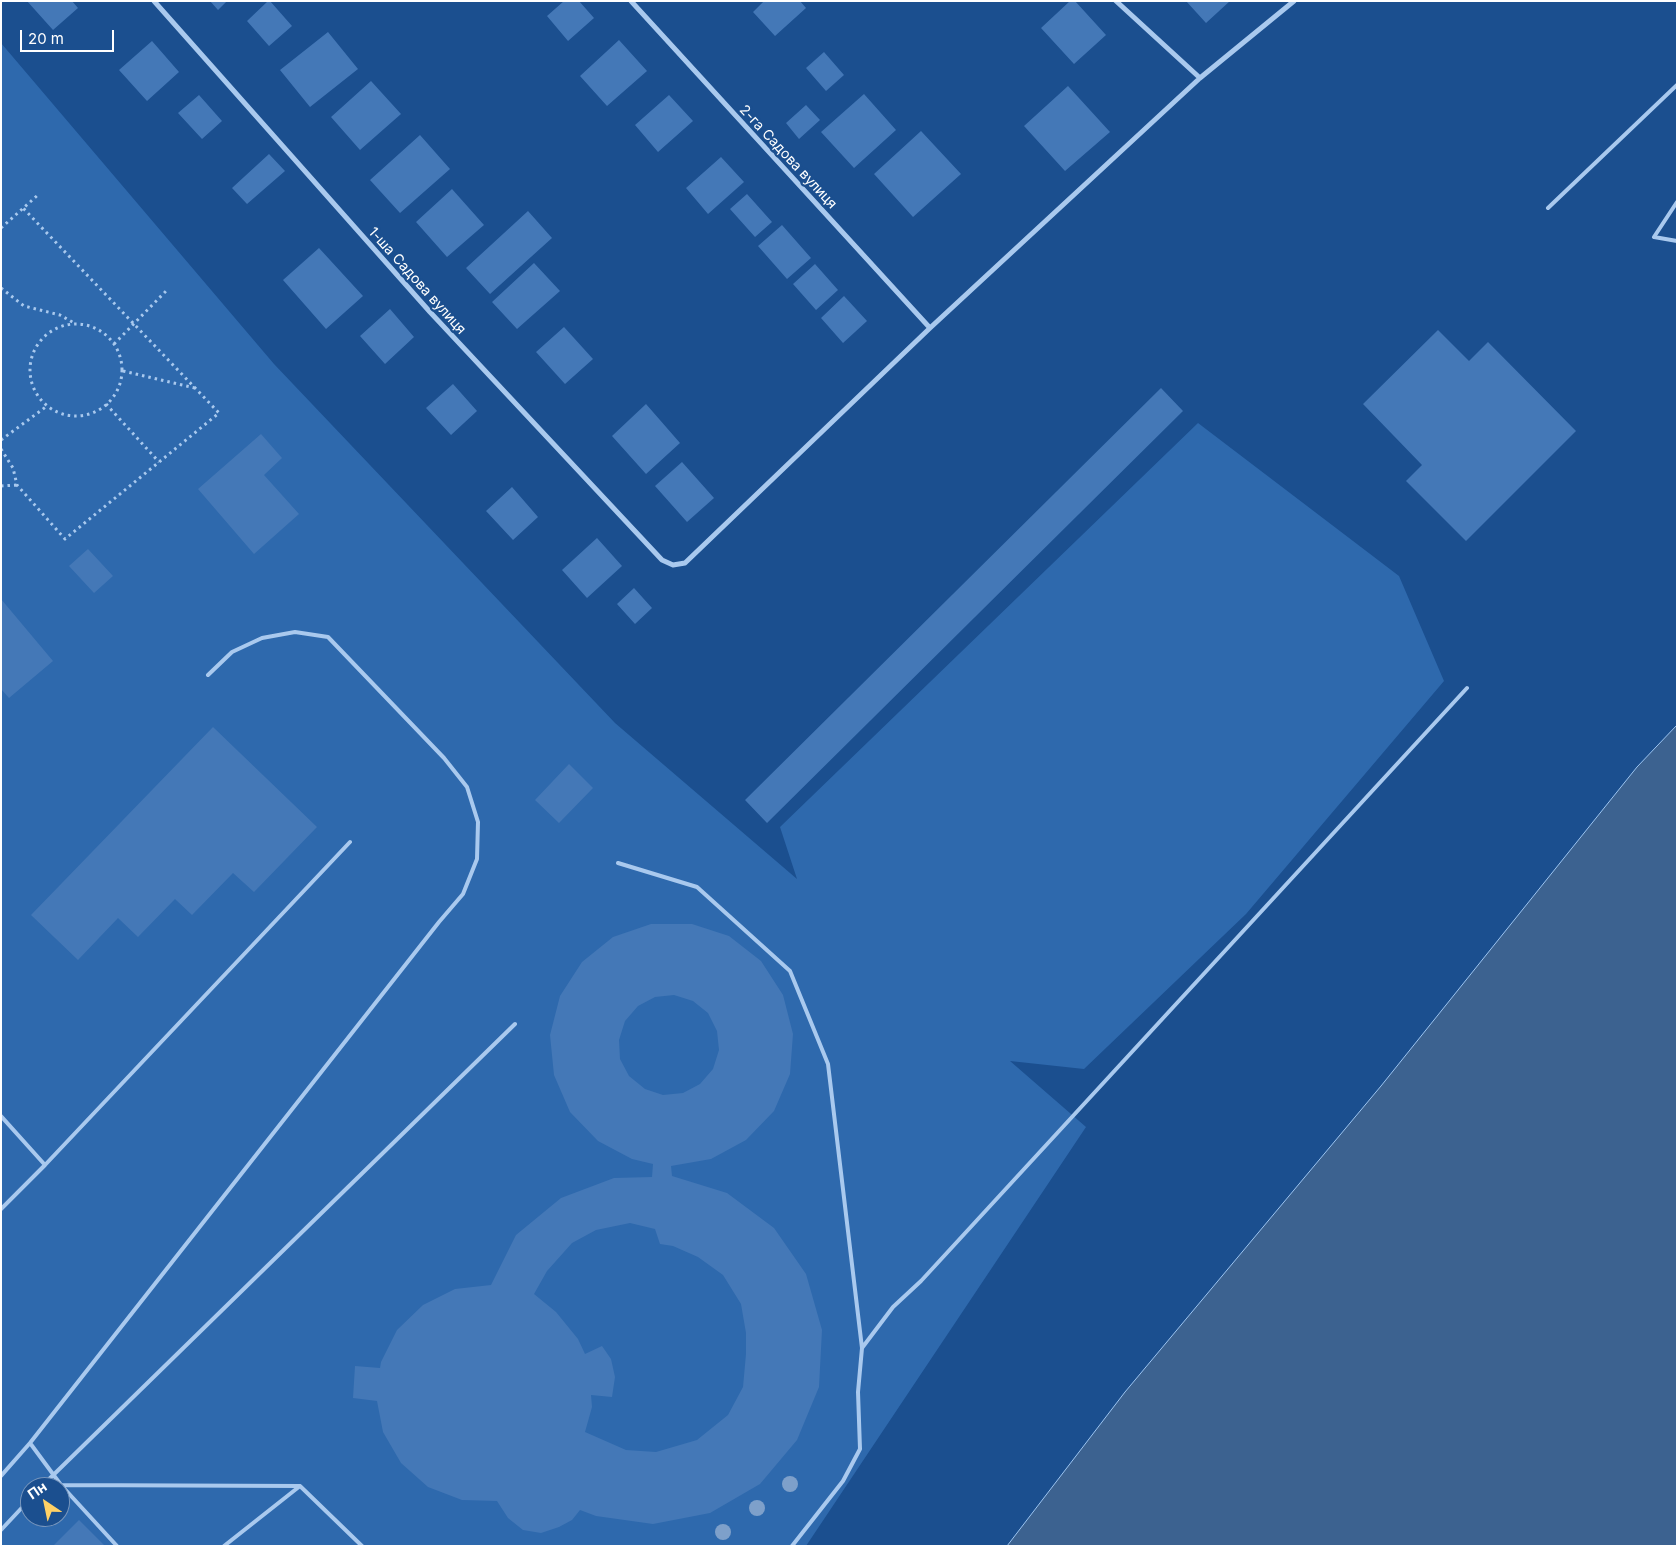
<!DOCTYPE html>
<html>
<head>
<meta charset="utf-8">
<style>
  body { margin:0 }
  #map { position:relative; width:1678px; height:1547px; overflow:hidden; background:#1b4f8f; font-family:Inter,sans-serif }
  canvas { display:block }
  .frame { position:absolute; inset:0; border:2px solid #fff; pointer-events:none }
  .north { position:absolute; left:20px; top:1477px; width:50px; height:50px; box-sizing:border-box; background:#1b4f8f; border:1px solid #7695bc; border-radius:50%; rotate:326deg; font-size:14px; font-weight:700; line-height:20px; text-align:center; color:#fff }
  .north::after { content:''; display:block; margin:auto; width:18px; height:22px; background:#ffd166; clip-path:polygon(50% 0,100% 100%,50% 72%,0 100%) }
  .scale { position:absolute; left:20px; top:30px; width:94px; height:22px; box-sizing:border-box; border:2px solid #fff; border-top:0; padding-left:6px; font-size:15px; line-height:18px; white-space:nowrap; color:#fff; -webkit-text-stroke:4px #1b4f8f; paint-order:stroke }
</style>
</head>
<body>
<div id="map">
<canvas width="1678" height="1547"></canvas>
<div class="frame"></div>
<div class="north">Пн</div>
<div class="scale">20 m</div>
</div>
<script>
const ctx = document.querySelector('canvas').getContext('2d');
ctx.lineJoin = 'round';
function fill(path, color) {
  ctx.fillStyle = color;
  ctx.fill(path, 'evenodd');
}
function toPath(rows) {
  const path = new Path2D();
  for (const r of rows) {
    if (r.length === 3) {
      path.moveTo(r[0] + r[2], r[1]);
      path.arc(r[0], r[1], r[2], 0, 2 * Math.PI);
      continue;
    }
    path.moveTo(r[0], r[1]);
    for (let i = 2; i < r.length; i += 2) path.lineTo(r[i], r[i + 1]);
  }
  return path;
}
function strokePath(path, color, width, dash) {
  ctx.strokeStyle = color;
  ctx.lineWidth = width;
  ctx.lineCap = dash ? 'butt' : 'round';
  ctx.setLineDash(dash || []);
  ctx.stroke(path);
}
function write(font, color, halo, rows, align = 'center') {
  ctx.font = font + ' Inter,sans-serif';
  ctx.lineWidth = 4.5;
  ctx.setLineDash([]);
  ctx.textBaseline = 'middle';
  ctx.strokeStyle = halo;
  ctx.fillStyle = color;
  for (const [text, x, y, turn = 0] of rows) {
    ctx.save();
    ctx.translate(x, y);
    ctx.rotate((+turn || 0) * Math.PI / 180);
    ctx.textAlign = isNaN(turn) ? turn : align;
    if (halo) ctx.strokeText(text, 0, 0);
    ctx.fillText(text, 0, 0);
    ctx.restore();
  }
}
fill(toPath([
  [1,43,274,364,615,723,797,879,780,827,1198,423,1399,576,1444,681,1246,914,1084,1069,1010,1061,1086,1127,806,1546,1,1546],
  [30,1487,60,1487,60,1517,30,1517]
]), '#2e69ad');
const water = toPath([
  [1677,725,1677,1546,1007,1546,1125,1392,1381,1086,1637,767,1677,725]
]);
fill(water, '#3c6290');
strokePath(water, '#9cc4f0', 1);
fill(toPath([
  [27,1,72,1,78,8,53,30],
  [210,1,227,1,218,10],
  [268,1,270,1,292,26,269,46,247,21],
  [564,1,579,1,594,18,568,41,547,16],
  [764,1,800,1,806,8,775,36,753,12],
  [1070,1,1075,1,1106,35,1074,64,1041,28],
  [1186,1,1230,1,1206,23],
  [328,32,358,69,310,107,280,70],
  [619,40,647,71,607,106,580,76],
  [152,41,179,72,147,101,119,70],
  [824,52,844,75,826,91,806,68],
  [371,81,401,114,360,150,331,117],
  [1068,86,1110,132,1065,171,1024,126],
  [864,94,896,130,854,168,821,132],
  [199,95,222,121,202,139,178,113],
  [669,95,693,121,658,152,635,125],
  [806,105,820,120,799,139,786,123],
  [921,131,961,174,913,217,874,174],
  [420,135,450,169,400,213,370,180],
  [269,154,285,171,247,204,232,188],
  [721,157,744,182,708,214,686,188],
  [452,189,484,225,447,257,416,222],
  [747,194,772,222,755,237,730,209],
  [528,211,552,238,490,294,466,268],
  [782,225,811,258,787,279,758,246],
  [319,248,363,296,326,329,283,280],
  [534,263,560,291,517,329,492,302],
  [815,264,838,290,816,310,793,284],
  [844,296,867,321,843,343,821,318],
  [390,309,414,337,385,364,360,336],
  [564,327,593,359,565,384,536,352],
  [1438,330,1469,361,1488,342,1576,431,1466,541,1406,481,1422,465,1363,404],
  [453,384,477,411,451,435,426,408],
  [1161,388,1183,411,767,823,745,800],
  [646,404,680,443,646,474,612,436],
  [261,434,282,458,264,475,299,514,254,554,198,489],
  [682,462,714,498,687,522,655,486],
  [512,487,538,517,513,540,486,511],
  [597,538,622,566,587,598,562,570],
  [88,549,113,576,94,593,69,566],
  [634,588,652,608,635,624,617,604],
  [1,599,53,661,9,698,1,689],
  [213,727,317,827,254,892,233,873,192,915,175,899,138,937,118,918,78,960,31,915],
  [569,764,593,788,559,823,535,800],
  [651,924,692,924,729,936,761,961,783,995,793,1034,790,1074,774,1111,746,1140,711,1159,671,1166,672,1176,727,1193,774,1228,806,1274,822,1330,819,1387,797,1440,760,1484,710,1513,653,1524,596,1516,580,1510,572,1520,559,1527,541,1533,523,1530,508,1518,497,1501,462,1500,428,1487,401,1463,383,1432,377,1401,353,1398,355,1366,380,1368,381,1362,397,1330,423,1305,455,1289,491,1285,516,1235,561,1198,614,1178,652,1177,653,1164,632,1159,598,1141,570,1112,554,1075,550,1035,560,996,582,962,613,937],
  [674,995,693,1001,708,1013,717,1031,719,1050,713,1069,700,1084,683,1093,663,1095,645,1089,629,1076,620,1059,619,1040,625,1021,638,1006,655,997],
  [630,1223,655,1229,660,1244,673,1246,698,1257,723,1275,741,1304,746,1333,746,1354,743,1387,728,1415,697,1440,656,1452,626,1450,585,1432,592,1407,591,1395,612,1397,615,1377,611,1359,602,1346,585,1354,578,1339,556,1312,534,1294,547,1271,572,1243,596,1230],
  [79,1520,105,1546,53,1546]
]), '#4478b7');
strokePath(toPath([
  [1,228,39,194],
  [1,288,24,306,60,315,74,323],
  [76,370,46],
  [114,344,167,290],
  [123,371,195,388],
  [106,404,159,462],
  [1,440,47,406],
  [1,449,13,468,17,485,65,539,219,413,23,208],
  [1,486,17,485]
]), '#a9c9ee', 3, [2.5, 4]);
strokePath(toPath([
  [1677,202,1654,237,1677,241],
  [1548,208,1677,85],
  [618,863,697,887,790,971,828,1064,862,1348],
  [1,1116,45,1165],
  [1,1209,45,1165,350,842],
  [30,1443,61,1485,300,1486,362,1546],
  [1,1476,30,1443,439,922,463,894,477,859,478,822,467,787,444,758,328,637,295,632,262,638,232,652,208,675],
  [61,1485,117,1546],
  [41,1487,515,1024],
  [1,1530,30,1499],
  [224,1546,300,1486],
  [792,1546,843,1481,860,1449,858,1392,862,1348,893,1307,921,1281,1467,688]
]), '#a9c9ee', 4);
strokePath(toPath([
  [154,1,430,312,662,560,673,565,685,563,930,328,1200,78,1294,1],
  [631,1,930,328],
  [1116,1,1200,78]
]), '#a9c9ee', 5);
ctx.fillStyle = '#7ea0ca';
for (const [x, y] of [
  [790,1484],
  [757,1508],
  [723,1532]
]) {
  ctx.beginPath();
  ctx.arc(x, y, 8, 0, 2 * Math.PI);
  ctx.fill();
}
write('14px', '#fff', '#1b4f8f', [
  ["2-га Садова вулиця",788,157,47],
  ["1-ша Садова вулиця",417,281,48]
]);
</script>
</body>
</html>
